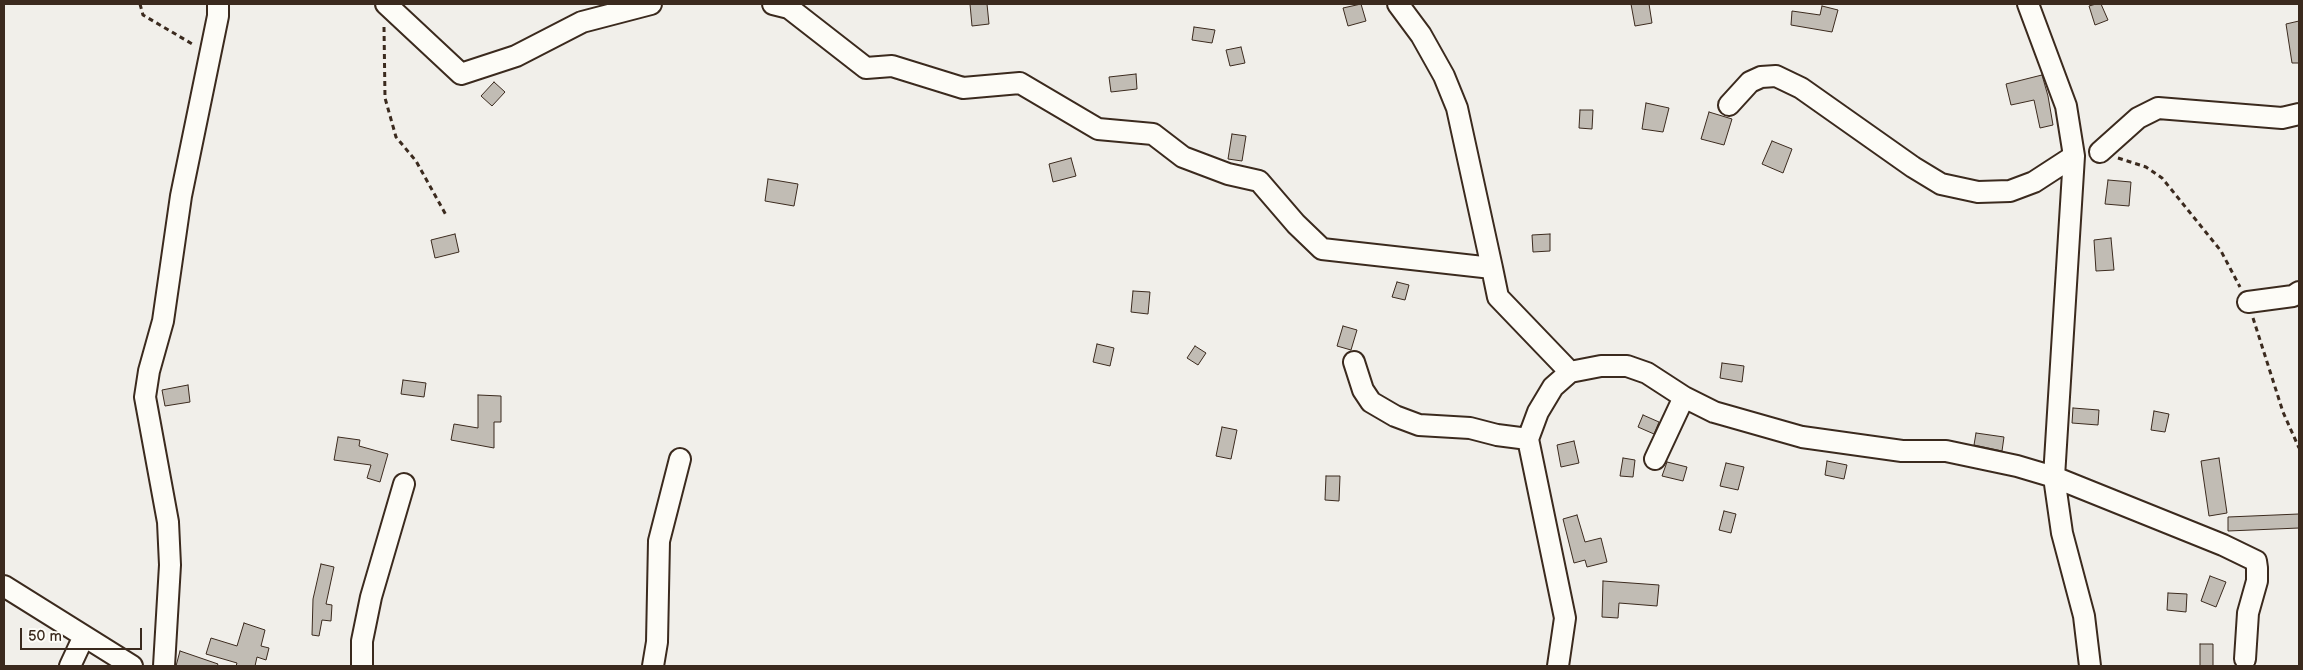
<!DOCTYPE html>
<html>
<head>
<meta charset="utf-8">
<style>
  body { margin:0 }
  #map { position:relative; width:2303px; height:670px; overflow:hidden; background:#f1efea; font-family:"Balsamiq Sans",sans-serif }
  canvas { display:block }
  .frame { position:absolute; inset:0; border:5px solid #3b2a1e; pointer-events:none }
  .scale { position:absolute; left:20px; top:628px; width:122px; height:22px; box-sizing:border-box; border:2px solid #3b2a1e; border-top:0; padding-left:6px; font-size:15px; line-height:18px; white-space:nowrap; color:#3b2a1e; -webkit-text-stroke:4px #fdfcf7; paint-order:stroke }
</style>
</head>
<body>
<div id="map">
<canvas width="2303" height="670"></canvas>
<div class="frame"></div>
<div class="scale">50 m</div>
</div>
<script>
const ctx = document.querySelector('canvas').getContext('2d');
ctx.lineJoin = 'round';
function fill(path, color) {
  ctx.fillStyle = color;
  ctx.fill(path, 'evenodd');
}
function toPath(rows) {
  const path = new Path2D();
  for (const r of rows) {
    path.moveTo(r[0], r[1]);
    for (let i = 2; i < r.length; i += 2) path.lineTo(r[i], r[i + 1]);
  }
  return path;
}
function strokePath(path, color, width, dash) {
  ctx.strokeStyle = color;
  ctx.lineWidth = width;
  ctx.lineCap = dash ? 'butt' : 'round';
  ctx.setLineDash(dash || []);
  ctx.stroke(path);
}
const building = toPath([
  [970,4,987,4,989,24,972,26,970,4],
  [1361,4,1366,21,1348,26,1343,8,1361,4],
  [1631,4,1649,4,1652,23,1635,26,1631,4],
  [2096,4,2101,4,2108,20,2095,25,2089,6,2096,4],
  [1822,6,1838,10,1832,32,1791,25,1792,11,1820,15,1822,6],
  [2299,21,2299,63,2292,63,2286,24,2299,21],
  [1194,27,1215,30,1212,43,1192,40,1194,27],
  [1241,47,1245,63,1230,66,1226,50,1241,47],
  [1136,74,1137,89,1111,92,1109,77,1136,74],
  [2042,75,2048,96,2053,125,2040,128,2034,100,2011,105,2006,84,2042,75],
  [494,82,505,92,492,106,481,96,494,82],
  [1646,103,1669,108,1663,132,1642,129,1646,103],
  [1580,110,1593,110,1592,129,1579,128,1580,110],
  [1709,112,1732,119,1724,145,1701,139,1709,112],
  [1232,134,1246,136,1242,161,1228,159,1232,134],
  [1772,141,1792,149,1783,173,1762,164,1772,141],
  [1071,158,1076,176,1053,182,1049,164,1071,158],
  [768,179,798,184,794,206,765,201,768,179],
  [2108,180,2131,182,2129,206,2105,204,2108,180],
  [455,234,459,252,435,258,431,240,455,234],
  [1550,234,1550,251,1533,252,1532,235,1550,234],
  [2111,238,2114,270,2096,271,2094,240,2111,238],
  [1397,282,1409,285,1405,300,1392,297,1397,282],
  [1133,291,1150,292,1148,314,1131,312,1133,291],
  [1343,326,1357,330,1351,350,1337,346,1343,326],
  [1097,344,1114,348,1110,366,1093,362,1097,344],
  [1195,346,1206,353,1198,365,1187,358,1195,346],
  [1722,363,1744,366,1742,382,1720,378,1722,363],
  [403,380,426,383,424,397,401,394,403,380],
  [188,385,190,402,165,406,162,390,188,385],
  [478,395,501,396,501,422,494,422,494,448,451,440,454,424,478,428,478,395],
  [2073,408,2099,410,2098,425,2072,423,2073,408],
  [2154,411,2169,414,2165,432,2151,430,2154,411],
  [1643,415,1659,422,1654,434,1638,427,1643,415],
  [1222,427,1237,430,1231,459,1216,456,1222,427],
  [1976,433,2004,437,2002,451,1974,445,1976,433],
  [338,437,360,440,359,446,388,454,380,482,367,478,371,465,334,460,338,437],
  [1574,441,1579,463,1561,467,1557,445,1574,441],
  [1623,458,1635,460,1633,477,1620,476,1623,458],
  [2219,458,2227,513,2209,516,2201,461,2219,458],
  [1827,461,1847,465,1844,479,1825,475,1827,461],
  [1667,462,1687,467,1683,481,1662,476,1667,462],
  [1726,463,1744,467,1738,490,1720,486,1726,463],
  [1326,476,1340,476,1339,501,1325,500,1326,476],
  [1724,511,1736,514,1731,533,1719,530,1724,511],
  [2299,514,2299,528,2228,531,2228,517,2299,514],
  [1577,515,1585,542,1601,538,1607,562,1587,567,1585,560,1574,563,1563,519,1577,515],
  [321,564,334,567,326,604,332,605,331,621,322,620,319,636,312,635,313,599,321,564],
  [2210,576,2226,582,2216,607,2201,601,2210,576],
  [1603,581,1659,585,1657,606,1619,603,1618,618,1602,617,1603,581],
  [2168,593,2187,594,2186,612,2167,610,2168,593],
  [244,623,265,630,261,646,269,648,266,660,257,657,255,666,236,666,237,663,206,654,211,638,237,646,244,623],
  [2200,644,2213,644,2213,666,2200,666,2200,644],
  [180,651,218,664,217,666,176,666,180,651]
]);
fill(building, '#c1bcb4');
strokePath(building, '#3b2a1e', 1);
const minor = toPath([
  [386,4,461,74,516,56,582,22,651,4],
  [773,4,789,8,866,68,892,66,963,88,1020,83,1098,129,1153,134,1183,157,1228,174,1259,181,1296,224,1322,249,1492,268,1498,297,1570,372],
  [1398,4,1421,35,1444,76,1457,108,1492,268],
  [2028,4,2066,106,2074,156,2054,477,2062,533,2084,616,2090,666],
  [1729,105,1750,82,1761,77,1776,76,1801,88,1913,167,1941,184,1978,192,2010,191,2034,182,2074,156],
  [2100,152,2138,118,2158,108,2282,118,2299,114],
  [2248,302,2293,296,2299,292],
  [1354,362,1363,390,1371,402,1395,416,1419,425,1470,428,1497,435,1528,439],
  [1655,459,1684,397],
  [4,586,132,666],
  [70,666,84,636],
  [164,666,170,565,168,522,145,397,149,371,163,321,181,196,218,16,218,4],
  [362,666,362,641,371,597,404,484],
  [653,666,657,642,659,541,680,459],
  [1558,666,1565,618,1528,439,1538,412,1553,387,1570,372,1601,366,1627,366,1647,373,1684,397,1714,412,1802,437,1902,451,1946,451,2017,466,2054,477,2223,545,2256,561,2257,568,2257,581,2248,613,2245,659]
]);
strokePath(minor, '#3b2a1e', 24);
strokePath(toPath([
  [140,4,143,15,194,45],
  [384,27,385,98,396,137,416,161,446,215],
  [2118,158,2146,167,2162,178,2221,251,2240,287],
  [2253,318,2283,412,2299,448]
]), '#3b2a1e', 3, [5, 4]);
strokePath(minor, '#fdfcf7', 20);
</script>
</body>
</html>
